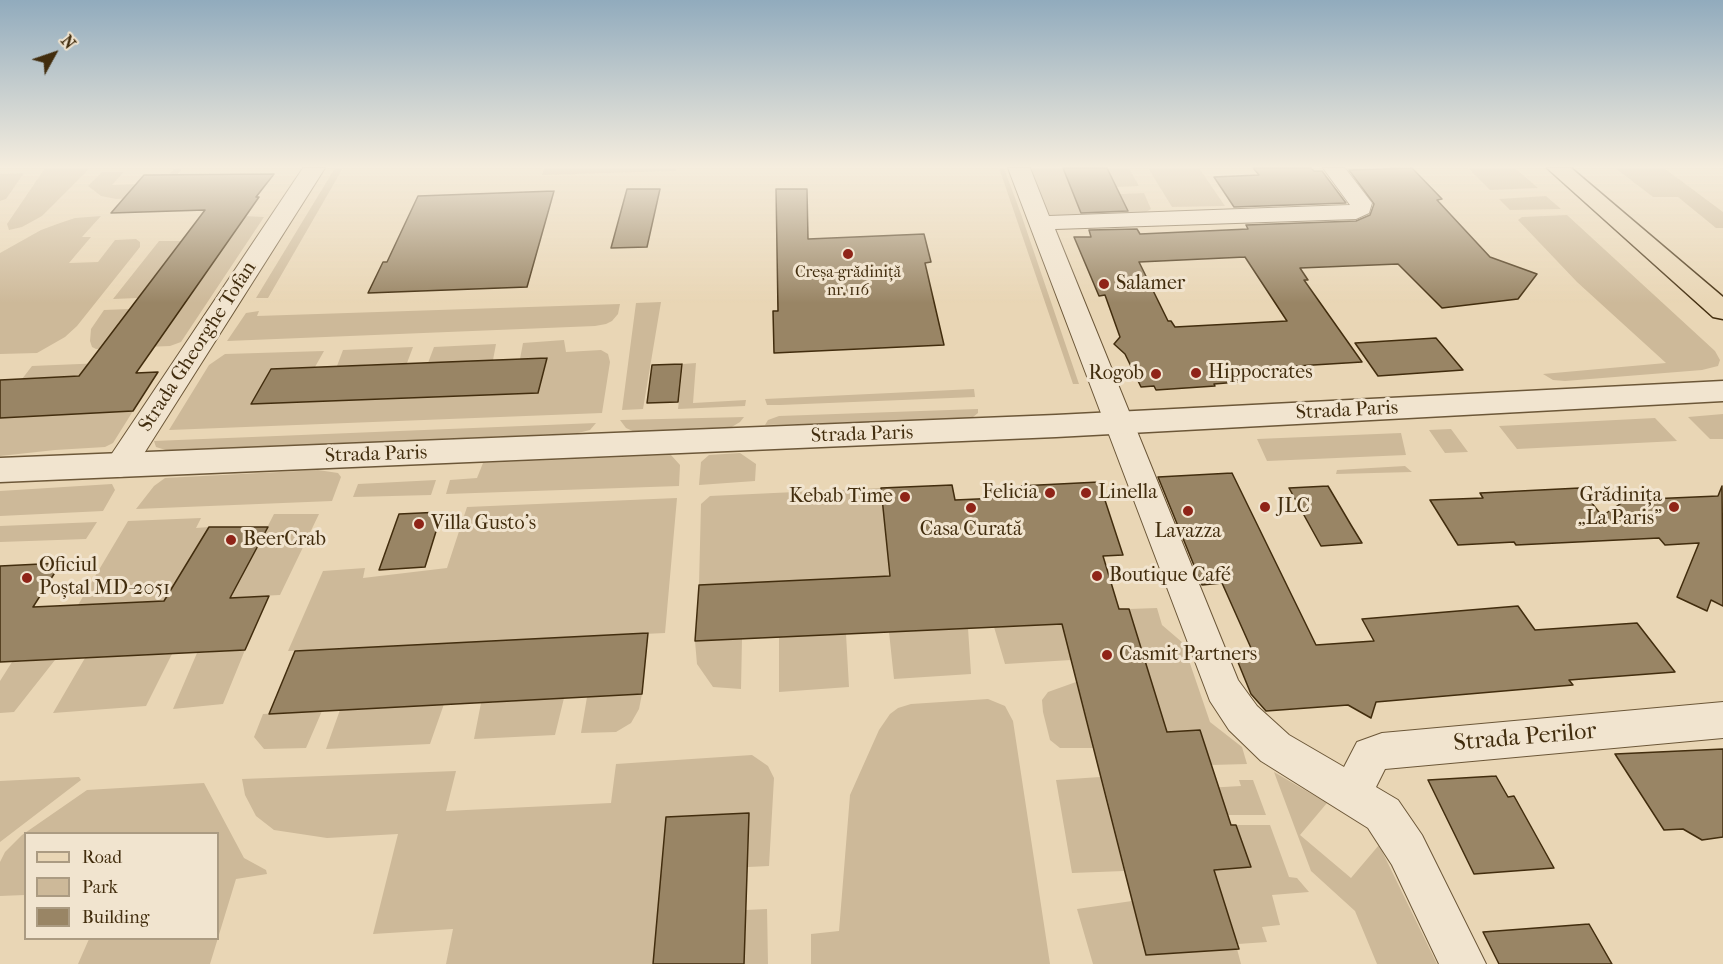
<!DOCTYPE html>
<html>
<head>
<meta charset="utf-8">
<style>
  body { margin:0 }
  #map { position:relative; width:1723px; height:964px; overflow:hidden; background:#e9d6b5; font-family:"IM FELL French Canon",serif }
  canvas { display:block }
  .legend { position:absolute; left:24px; top:832px; width:195px; height:108px; box-sizing:border-box; background:#f1e4cf; border:2px solid #ab9b82; margin:0; padding:8px 10px; list-style:none; font-size:18px; color:#422d0e }
  .legend li { display:flex; align-items:center; gap:12px; height:30px }
  .legend b { width:30px; border:2px solid #ab9b82 }
  .north { position:absolute; left:24px; top:24px; width:60px; height:60px; -webkit-text-stroke:4px #f1e4cf; paint-order:stroke; rotate:50deg; font-size:16px; font-weight:700; line-height:24px; text-align:center; color:#422d0e }
  .north::after { content:''; display:block; margin:auto; width:21px; height:27px; background:#422d0e; clip-path:polygon(50% 0,100% 100%,50% 72%,0 100%) }
</style>
</head>
<body>
<div id="map">
<canvas width="1723" height="964"></canvas>
<ul class="legend">
<li><b style="height:8px;background:#e9d6b5"></b>Road</li>
<li><b style="height:16px;background:#cdb999"></b>Park</li>
<li><b style="height:16px;background:#998565"></b>Building</li>
</ul>
<div class="north">N</div>
</div>
<script>
const ctx = document.querySelector('canvas').getContext('2d');
ctx.lineJoin = 'round';
function fill(path, color) {
  ctx.fillStyle = color;
  ctx.fill(path, 'evenodd');
}
function toPath(rows) {
  const path = new Path2D();
  for (const r of rows) {
    path.moveTo(r[0], r[1]);
    for (let i = 2; i < r.length; i += 2) path.lineTo(r[i], r[i + 1]);
  }
  return path;
}
function strokePath(path, color, width, dash) {
  ctx.strokeStyle = color;
  ctx.lineWidth = width;
  ctx.lineCap = dash ? 'butt' : 'round';
  ctx.setLineDash(dash || []);
  ctx.stroke(path);
}
function write(font, color, halo, rows, align = 'center') {
  ctx.font = font + ' "IM FELL French Canon",serif';
  ctx.lineWidth = 6;
  ctx.setLineDash([]);
  ctx.textBaseline = 'middle';
  ctx.strokeStyle = halo;
  ctx.fillStyle = color;
  for (const [text, x, y, turn = 0] of rows) {
    ctx.save();
    ctx.translate(x, y);
    ctx.rotate((+turn || 0) * Math.PI / 180);
    ctx.textAlign = isNaN(turn) ? turn : align;
    if (halo) ctx.strokeText(text, 0, 0);
    ctx.fillText(text, 0, 0);
    ctx.restore();
  }
}
fill(toPath([
  [45,168,90,168,42,216,22,227,9,230,7,224],
  [175,168,183,168,157,198,116,199,101,196,88,186,102,172,124,172,112,185,161,183],
  [335,168,343,168,268,298,256,298],
  [544,168,677,168,676,171,542,175],
  [999,168,1004,168,1021,214,1079,384,1073,384],
  [1028,168,1063,168,1080,209,1126,207,1120,194,1144,193,1151,209,1143,214,1053,217,1044,211],
  [1107,168,1129,168,1139,186,1116,187],
  [1148,168,1199,168,1225,206,1172,207],
  [1468,168,1515,168,1538,188,1490,190],
  [1615,168,1664,168,1723,212,1723,228,1716,228,1678,197,1653,197],
  [24,173,6,199,0,201,0,174],
  [1546,196,1561,209,1510,210,1499,199],
  [1567,215,1715,351,1720,360,1718,366,1702,370,1565,381,1553,380,1543,374,1666,363,1577,282,1518,220,1522,217],
  [101,216,82,237,91,237,69,263,98,262,115,240,136,239,140,242,140,247,77,326,65,337,37,353,0,354,0,253,41,230,60,223,75,218],
  [245,216,264,217,181,342,170,346,96,349,92,347,90,341,91,329,104,310,130,309],
  [159,241,181,241,138,298,113,299],
  [661,302,643,409,622,410,636,303],
  [620,304,618,314,612,321,606,324,595,326,227,341,246,313,259,311,257,316],
  [564,340,566,352,601,350,608,354,610,362,602,413,169,430,209,365,225,354,324,351,315,367,271,369,251,404,538,393,547,358,520,359,523,343],
  [496,344,493,360,428,363,434,347],
  [413,347,407,363,337,366,343,350],
  [104,363,96,375,22,379,32,366],
  [696,363,693,403,746,400,745,406,678,409,683,364],
  [974,389,975,397,780,405,767,405,765,399],
  [978,409,978,413,973,417,962,419,765,425,768,420,779,416],
  [133,411,113,443,105,447,55,450,0,456,0,418],
  [1723,414,1723,439,1710,439,1688,417],
  [744,417,740,422,730,428,635,432,626,428,620,420],
  [1655,418,1677,441,1517,449,1499,426],
  [596,423,590,430,578,433,169,451,156,447,154,441],
  [1451,429,1468,452,1445,453,1429,430],
  [1401,433,1406,455,1267,461,1257,439],
  [740,453,756,464,755,481,699,485,701,462,709,455],
  [671,455,680,465,679,486,446,494,450,480,477,478,483,463],
  [1405,466,1412,472,1336,474,1337,470],
  [318,470,338,473,341,477,332,501,136,509,154,486,165,478],
  [436,480,431,495,353,497,358,484],
  [112,484,115,490,103,511,0,516,0,491],
  [881,488,890,576,699,585,701,504,710,496],
  [677,498,665,633,288,651,323,571,365,568,363,578,447,568,467,507],
  [274,514,319,514,280,595,78,605,128,521,201,518,196,528,209,527,253,555],
  [97,522,86,539,0,542,0,526],
  [1157,608,1162,625,1183,643,1210,722,1242,747,1247,764,1211,765,1200,730,1167,732,1129,609],
  [1059,612,1071,660,1005,664,994,627,1030,626],
  [968,628,971,674,894,679,889,632],
  [846,634,849,687,779,692,779,637],
  [742,639,741,689,713,687,697,664,695,641],
  [245,650,223,704,173,709,197,653],
  [172,654,146,706,53,713,85,658],
  [55,660,14,712,0,713,0,681,12,662],
  [1076,682,1093,748,1060,748,1050,740,1043,712,1042,700,1048,692],
  [642,694,639,709,631,723,616,732,581,733,587,697],
  [564,698,555,735,474,739,481,703],
  [988,699,1005,706,1013,721,1050,964,811,964,811,934,839,931,850,795,879,730,890,714,898,708,911,704],
  [444,704,430,744,326,749,340,710],
  [322,711,306,748,264,749,254,737,263,714],
  [752,755,768,766,774,778,769,866,748,867,749,813,667,817,653,964,446,964,453,929,373,934,398,834,327,838,274,830,256,816,245,795,242,779,456,771,446,811,611,803,616,764],
  [1274,772,1327,803,1300,835,1351,878,1379,845,1437,964,1377,964,1355,911,1311,871],
  [79,777,81,780,0,842,0,781],
  [1100,777,1124,871,1072,873,1056,780],
  [1239,780,1253,780,1266,815,1198,815,1189,789,1241,786],
  [204,783,244,858,266,870,267,874,236,879,210,964,78,964,89,939,218,938,218,834,26,834,25,895,0,896,0,862,5,852,22,835,87,790],
  [1236,825,1270,825,1289,877,1297,878,1309,892,1272,895,1280,925,1262,927,1267,942,1238,944,1214,870,1251,867],
  [1132,901,1146,955,1237,949,1241,964,1093,964,1077,909],
  [767,909,768,964,744,964,746,910]
]), '#cdb999');
const building = toPath([
  [1063,168,1107,168,1128,211,1081,213,1063,168],
  [1253,168,1311,168,1314,171,1322,171,1346,203,1234,207,1214,177,1259,175,1253,168],
  [1412,168,1442,199,1437,200,1490,257,1537,274,1518,299,1442,308,1398,264,1300,268,1308,280,1304,280,1362,362,1232,370,1238,382,1214,384,1215,386,1156,390,1154,386,1141,387,1125,354,1114,344,1120,337,1105,295,1099,296,1074,237,1091,237,1089,230,1137,229,1140,234,1248,229,1246,225,1356,221,1370,215,1374,204,1349,170,1412,168],
  [1245,257,1287,321,1175,327,1171,321,1168,321,1139,262,1245,257],
  [274,174,256,197,259,197,136,373,158,372,133,411,0,418,0,380,79,376,205,210,111,213,144,175,274,174],
  [627,189,660,189,647,247,611,248,627,189],
  [776,189,807,189,808,239,924,234,931,262,925,263,944,345,774,353,773,311,778,311,776,189],
  [554,191,527,287,368,293,383,262,387,262,418,196,554,191],
  [1436,338,1463,370,1378,376,1355,343,1436,338],
  [547,358,538,393,251,404,271,369,547,358],
  [682,364,678,402,647,403,652,365,682,364],
  [1232,473,1316,645,1374,641,1362,619,1518,606,1535,630,1637,623,1675,672,1569,680,1573,685,1376,702,1371,718,1348,705,1266,711,1251,694,1233,650,1251,648,1222,583,1202,585,1158,477,1232,473],
  [1099,482,1123,555,1103,556,1119,609,1129,609,1167,732,1200,730,1231,825,1236,825,1251,867,1214,870,1239,949,1146,955,1062,624,695,641,699,585,890,576,881,488,952,485,955,500,1022,497,1019,486,1099,482],
  [1328,486,1351,525,1362,543,1321,546,1289,488,1328,486],
  [1722,486,1723,606,1711,600,1707,611,1677,597,1699,543,1665,545,1659,538,1516,545,1514,542,1458,545,1430,500,1483,498,1480,493,1580,488,1602,516,1626,500,1718,496,1722,486],
  [442,512,425,567,379,570,399,514,442,512],
  [209,527,268,527,230,598,269,596,245,650,0,662,0,566,61,563,33,607,164,601,209,527],
  [648,633,642,694,269,714,295,651,648,633],
  [1723,749,1723,837,1702,840,1683,829,1664,830,1615,754,1723,749],
  [1496,776,1508,797,1514,796,1554,868,1474,874,1428,780,1496,776],
  [749,813,744,964,653,964,666,817,749,813],
  [1589,924,1612,964,1499,964,1483,932,1589,924]
]);
fill(building, '#998565');
strokePath(building, '#422d0e', 1.5);
const minor = toPath([
  [303,168,325,168,131,474,120,477,109,474,104,466,109,458,303,168],
  [1008,168,1030,168,1049,216,1350,205,1323,168,1345,168,1372,203,1369,213,1356,219,1055,229,1238,680,1257,706,1289,735,1344,767,1357,742,1382,733,1723,702,1723,738,1385,769,1376,787,1398,800,1422,835,1486,964,1439,964,1392,865,1368,828,1261,761,1229,730,1210,701,1008,168]
]);
const tertiary = toPath([
  [1723,381,1723,401,1056,437,0,482,0,458,1056,415,1723,381]
]);
const primary = toPath([
  [1547,168,1571,168,1723,297,1723,319,1713,317,1547,168]
]);
strokePath(minor, '#6c5738', 2);
strokePath(tertiary, '#6c5738', 3);
strokePath(primary, '#422d0e', 3);
fill(minor, '#f1e4cf');
fill(tertiary, '#f1e4cf');
fill(primary, '#e9d6b5');
const sky = ctx.createLinearGradient(0, 0, 0, 303);
sky.addColorStop(0, '#91abbd');
sky.addColorStop(0.55, '#f5edde');
sky.addColorStop(1, '#f5edde00');
ctx.fillStyle = sky;
ctx.fillRect(0, 0, 1723, 303);
for (const [x, y, r, color] of [
  [848,254,6,"#8f2418"],
  [1104,284,6,"#8f2418"],
  [1196,373,6,"#8f2418"],
  [1156,374,6,"#8f2418"],
  [1050,493,6,"#8f2418"],
  [1086,493,6,"#8f2418"],
  [905,497,6,"#8f2418"],
  [1265,507,6,"#8f2418"],
  [1674,507,6,"#8f2418"],
  [971,508,6,"#8f2418"],
  [1188,511,6,"#8f2418"],
  [419,524,6,"#8f2418"],
  [231,540,6,"#8f2418"],
  [1097,576,6,"#8f2418"],
  [27,578,6,"#8f2418"],
  [1107,655,6,"#8f2418"]
]) {
  const dot = new Path2D();
  dot.arc(x, y, r, 0, 2 * Math.PI);
  ctx.fillStyle = color;
  ctx.fill(dot);
  strokePath(dot, '#f1e4cf', 2);
}
write('16px', '#422d0e', '#f1e4cf', [
  ["Creșa-grădiniță",848,273],
  ["nr. 116",848,291]
]);
write('20px', '#422d0e', '#f1e4cf', [
  ["Salamer",1116,284],
  ["Hippocrates",1208,373],
  ["Rogob",1144,374,"right"],
  ["Felicia",1038,493,"right"],
  ["Linella",1098,493],
  ["Grădinița",1662,496,"right"],
  ["„La Paris”",1662,519,"right"],
  ["Kebab Time",893,497,"right"],
  ["JLC",1277,507],
  ["Villa Gusto's",431,524],
  ["Casa Curată",971,530,"center"],
  ["Lavazza",1188,532,"center"],
  ["BeerCrab",243,540],
  ["Oficiul",39,566],
  ["Poștal MD-2051",39,589],
  ["Boutique Café",1109,576],
  ["Casmit Partners",1119,655]
], 'left');
write('20px', '#422d0e', '#f1e4cf', [
  ["Strada Gheorghe Tofan",198,347,-57],
  ["Strada Paris",1347,411,-3],
  ["Strada Paris",862,435,-2],
  ["Strada Paris",376,455,-2]
]);
write('24px', '#422d0e', '#f1e4cf', [
  ["Strada Perilor",1525,738,-5]
]);
</script>
</body>
</html>
